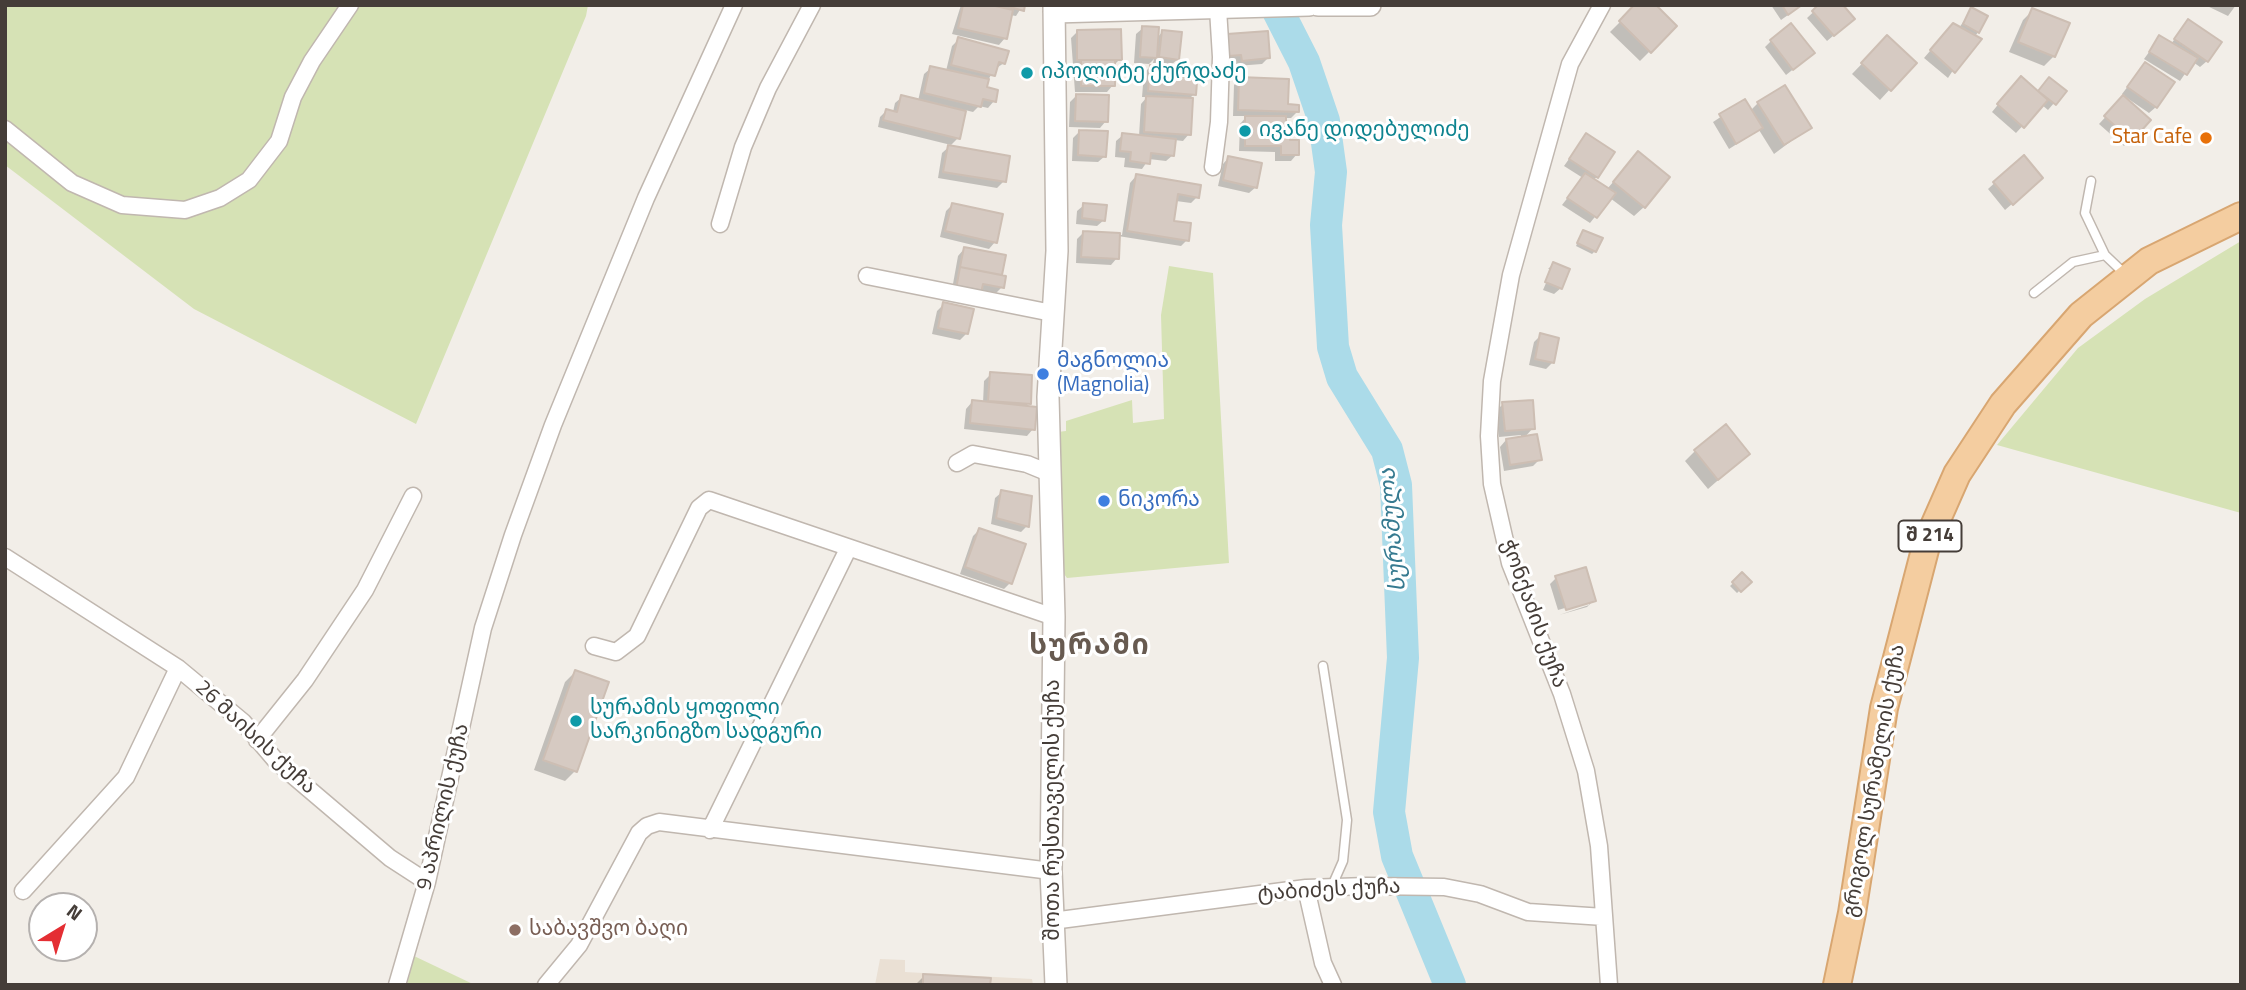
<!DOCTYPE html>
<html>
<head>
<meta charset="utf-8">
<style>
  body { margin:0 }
  #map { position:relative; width:2246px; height:990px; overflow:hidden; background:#f2eee8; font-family:"Titillium Web",sans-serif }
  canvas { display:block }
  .frame { position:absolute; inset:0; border:7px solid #453d38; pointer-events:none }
  .north { position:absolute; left:28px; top:892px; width:70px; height:70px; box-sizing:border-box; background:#fff; border:2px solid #b5b1af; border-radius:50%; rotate:38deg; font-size:19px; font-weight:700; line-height:28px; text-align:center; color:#453d38 }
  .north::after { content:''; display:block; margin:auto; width:24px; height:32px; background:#e42e33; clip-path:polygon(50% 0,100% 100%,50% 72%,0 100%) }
</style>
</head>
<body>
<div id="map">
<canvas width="2246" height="990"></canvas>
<div class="frame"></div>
<div class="north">N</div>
</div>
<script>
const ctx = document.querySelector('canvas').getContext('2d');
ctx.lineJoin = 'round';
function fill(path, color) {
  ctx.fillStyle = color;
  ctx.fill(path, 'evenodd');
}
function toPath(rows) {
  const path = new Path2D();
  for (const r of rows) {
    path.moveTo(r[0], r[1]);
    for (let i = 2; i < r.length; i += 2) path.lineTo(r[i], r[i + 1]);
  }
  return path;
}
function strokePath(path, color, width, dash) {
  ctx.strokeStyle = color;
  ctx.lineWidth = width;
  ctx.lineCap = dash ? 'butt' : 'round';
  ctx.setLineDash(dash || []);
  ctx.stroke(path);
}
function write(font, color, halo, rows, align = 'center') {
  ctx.font = font + ' "Titillium Web","Noto Sans Georgian",sans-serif';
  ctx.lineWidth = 6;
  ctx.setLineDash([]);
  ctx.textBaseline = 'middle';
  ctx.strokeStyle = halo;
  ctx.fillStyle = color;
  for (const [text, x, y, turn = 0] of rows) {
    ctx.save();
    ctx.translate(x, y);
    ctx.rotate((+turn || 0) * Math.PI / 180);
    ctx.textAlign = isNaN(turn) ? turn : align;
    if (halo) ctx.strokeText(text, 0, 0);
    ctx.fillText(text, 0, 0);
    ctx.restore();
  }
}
fill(toPath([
  [880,959,905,960,905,972,1032,979,1033,985,875,985]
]), '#eae0d4');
fill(toPath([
  [5,5,588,5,586,16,416,424,194,309,5,165],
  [2241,241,2241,513,1997,445,2078,348,2145,299],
  [1169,266,1213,273,1229,563,1067,578,1056,563,1049,433,1066,431,1066,421,1132,400,1133,423,1164,419,1161,315],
  [414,956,475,985,407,985]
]), '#d6e2b5');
fill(toPath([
  [961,5,1023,5,1016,16,1010,15,1005,38,999,45,952,34],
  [1637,5,1675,26,1640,61,1610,32],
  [1771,5,1802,5,1781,20],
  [1821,5,1846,25,1827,41,1807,18],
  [2205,5,2236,5,2228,16],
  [1972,9,1978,32,1948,78,1924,58,1947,31,1959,28],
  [2033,10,2054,56,2044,66,2009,52,2023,20],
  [2188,21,2207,61,2200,67,2193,62,2180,81,2144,59,2160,37,2171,44],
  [1143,28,1157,38,1163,31,1178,59,1171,65,1153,63,1154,59,1149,64,1134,63,1136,34],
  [1078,31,1120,59,1113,66,1113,85,1107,92,1075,92,1071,38],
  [959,39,1004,63,995,69,986,83,984,89,994,101,988,108,979,106,973,112,965,110,958,138,949,147,1004,181,997,188,938,178,942,153,951,145,878,127,880,117,886,111,893,112,895,103,902,97,918,101,924,74,931,68,946,71,952,46],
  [1771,41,1806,59,1786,75,1765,47],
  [1222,43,1268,58,1262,64,1236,66,1236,60,1223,61],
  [1877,48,1914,63,1880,100,1852,74],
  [2145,64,2156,107,2149,113,2127,98,2148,120,2124,146,2099,124,2125,96,2122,94],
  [1150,67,1194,94,1188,100,1189,134,1183,141,1174,140,1173,155,1166,161,1149,159,1142,169,1124,167,1125,158,1115,157,1116,141,1123,135,1139,136,1141,104,1147,97,1142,97,1144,73],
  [1240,79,1297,112,1291,118,1284,118,1284,134,1297,154,1291,161,1275,161,1275,152,1239,151,1240,124,1247,116,1233,116,1234,85],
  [2014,85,2037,93,2043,86,2054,103,2048,110,2042,105,2016,133,1992,112],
  [1077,95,1106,121,1100,128,1069,127,1070,102],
  [1745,101,1750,111,1758,103,1810,127,1774,154,1759,130,1729,149,1713,122],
  [1080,131,1105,156,1098,162,1072,161,1073,138],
  [1586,135,1597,177,1593,180,1607,189,1638,154,1644,207,1634,216,1610,198,1590,223,1562,205,1583,178,1564,166],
  [1229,157,1256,187,1249,193,1218,186,1223,164],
  [2023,157,2035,184,2005,210,1988,189],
  [1136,176,1197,197,1191,203,1176,201,1172,222,1187,240,1181,246,1118,236,1117,258,1111,265,1076,263,1077,239,1083,233,1122,235,1130,183],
  [952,205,995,242,989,249,940,237,946,211],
  [1084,205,1104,220,1097,226,1076,224,1077,211],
  [1581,235,1595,251,1592,254,1576,246],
  [964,249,1004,256,1000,276,1002,287,996,293,980,290,951,295,958,256],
  [1553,264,1561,288,1554,294,1543,290,1552,269,1548,269],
  [944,304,966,334,960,340,932,334,937,311],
  [1541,335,1552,363,1546,369,1529,365,1534,342],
  [991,374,1029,403,1025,407,1033,429,1027,436,964,429,966,409,972,402,983,403,984,381],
  [1503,404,1533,428,1524,438,1540,459,1533,466,1504,471,1500,447,1506,440,1521,438,1521,435,1499,437,1496,411],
  [1695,451,1748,454,1708,489,1685,461],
  [1002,492,1027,526,1021,532,991,524,995,498],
  [979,530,1010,583,1004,589,960,574,973,536],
  [1742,575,1749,582,1737,593,1730,586],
  [1556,578,1594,600,1587,607,1559,615,1589,605,1589,601,1558,610,1550,584],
  [575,672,575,771,565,781,534,770,565,682],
  [924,976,989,985,915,985]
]), '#0003');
strokePath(toPath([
  [1275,5,1304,62,1324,121,1331,172,1326,225,1333,347,1342,377,1387,450,1396,485,1403,658,1389,812,1397,856,1450,985]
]), '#abdbe9', 32);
const building = toPath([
  [963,5,991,5,1013,10,1007,39,958,28,963,5],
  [1003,5,1025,5,1024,11,1003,5],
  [1634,5,1656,5,1677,26,1651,53,1619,21,1634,5],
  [1782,5,1802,5,1788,15,1782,5],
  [1818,5,1843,5,1855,19,1834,36,1812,11,1818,5],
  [1971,7,1988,16,1979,33,1963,24,1971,7],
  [2032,8,2070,23,2055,57,2018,42,2032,8],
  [2188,19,2222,42,2208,62,2174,39,2188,19],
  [1791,23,1815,53,1793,70,1770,40,1791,23],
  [1953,23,1982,39,1955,73,1930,50,1953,23],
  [1142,26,1159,27,1157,58,1140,57,1142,26],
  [1121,29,1122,60,1077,60,1077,30,1121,29],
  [1162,30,1182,32,1179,60,1159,57,1162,30],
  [1268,31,1270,58,1242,61,1241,55,1229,56,1227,34,1268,31],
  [1887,35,1917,63,1891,91,1861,63,1887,35],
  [2159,35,2198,58,2187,75,2149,52,2159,35],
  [958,37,1009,51,1005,64,999,62,995,76,951,65,958,37],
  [1081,60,1115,60,1115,86,1081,86,1081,60],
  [2145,62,2175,82,2157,108,2127,87,2145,62],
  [1150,65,1198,69,1196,95,1148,91,1150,65],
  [930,66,989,79,987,87,998,90,996,102,983,99,981,107,924,93,930,66],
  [2021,76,2048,100,2024,128,1997,104,2021,76],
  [1239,77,1289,79,1288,104,1299,105,1299,112,1238,110,1239,77],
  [2049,77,2067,91,2056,105,2038,91,2049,77],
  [1785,85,1812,128,1784,145,1757,102,1785,85],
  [1076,94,1109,95,1108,122,1075,121,1076,94],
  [901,95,966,111,960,139,883,120,886,109,897,112,901,95],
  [2123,95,2151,120,2132,141,2104,116,2123,95],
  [1146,96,1193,98,1191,135,1144,132,1146,96],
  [1745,99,1763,128,1736,144,1719,114,1745,99],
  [1245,116,1286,116,1286,132,1290,132,1290,140,1299,140,1299,155,1281,155,1281,146,1245,146,1245,116],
  [1079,130,1108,131,1106,157,1078,155,1079,130],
  [1122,133,1176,139,1174,156,1151,153,1150,164,1130,161,1131,152,1120,151,1122,133],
  [1586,133,1615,152,1598,178,1569,159,1586,133],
  [948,145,1010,156,1006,182,943,172,948,145],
  [1638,151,1670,177,1645,208,1613,182,1638,151],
  [2024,155,2043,178,2013,205,1993,182,2024,155],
  [1228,156,1262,163,1257,188,1223,180,1228,156],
  [1585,173,1616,193,1597,218,1567,198,1585,173],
  [1136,174,1201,185,1199,198,1178,194,1174,221,1191,223,1189,241,1127,231,1136,174],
  [952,203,1003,214,997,243,945,231,952,203],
  [1083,203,1107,205,1105,221,1082,218,1083,203],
  [1583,230,1603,238,1596,252,1577,243,1583,230],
  [1083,231,1120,233,1119,259,1081,257,1083,231],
  [964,247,1006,255,1002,275,960,267,964,247],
  [1553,262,1570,269,1562,289,1545,282,1553,262],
  [960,267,1006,276,1004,288,983,284,981,293,956,289,960,267],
  [943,302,974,309,968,334,938,328,943,302],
  [1540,333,1559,338,1554,363,1535,359,1540,333],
  [990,372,1032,375,1031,404,988,401,990,372],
  [972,400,1037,407,1035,430,970,423,972,400],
  [1533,400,1535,429,1505,431,1502,402,1533,400],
  [1726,424,1750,454,1718,480,1694,450,1726,424],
  [1537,434,1542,460,1510,465,1506,439,1537,434],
  [1001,490,1032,496,1029,527,996,518,1001,490],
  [979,528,1026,544,1012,584,965,567,979,528],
  [1586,567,1596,601,1566,610,1555,576,1586,567],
  [1742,572,1752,582,1741,592,1732,582,1742,572],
  [575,670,609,682,577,772,543,760,575,670],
  [923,974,991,978,990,985,923,985,923,974]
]);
fill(building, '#d6cac2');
strokePath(building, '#cdbeb3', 2);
const service = toPath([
  [2091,181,2085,213,2105,255],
  [2034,293,2073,262,2105,255,2126,275],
  [1323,666,1347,820,1343,861,1332,886]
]);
const minor = toPath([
  [1602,5,1570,64,1511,275,1492,381,1489,436,1492,484,1510,563,1562,694,1586,771,1599,846,1609,985],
  [5,129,72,183,122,205,185,210,220,198,249,180,279,141,293,97,312,61,350,5],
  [1213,167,1219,122,1221,57,1218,9],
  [720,224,743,147,768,88,812,5],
  [867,276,1052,313],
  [957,463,973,454,1027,464,1049,473],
  [5,557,178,668,243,722,277,762,390,858,427,882],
  [594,646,616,652,637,636,699,508,709,500,1054,617],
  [257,740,305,680,365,590,413,496],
  [710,830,848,549],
  [1306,888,1323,963,1333,985],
  [23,891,126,777,178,668],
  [1052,921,1306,888,1367,886,1444,887,1480,894,1528,912,1604,917],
  [397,985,427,882,483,628,513,535,553,425,646,198,734,5],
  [546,985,579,945,639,833,647,826,659,822,1051,871]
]);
const tertiary = toPath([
  [1054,5,1057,251,1048,397,1054,617,1051,871,1056,985],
  [1318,5,1370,5],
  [1054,12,1309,5]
]);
const primary = toPath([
  [1837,985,1852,913,1884,708,1927,542,1957,474,2003,404,2081,315,2149,261,2241,216]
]);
strokePath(service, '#c0b7af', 11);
strokePath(minor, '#c0b7af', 19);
strokePath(tertiary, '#c0b7af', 24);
strokePath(primary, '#d8a671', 30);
strokePath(service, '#fff', 8);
strokePath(minor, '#fff', 16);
strokePath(tertiary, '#fff', 21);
strokePath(primary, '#f4cda0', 26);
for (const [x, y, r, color] of [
  [1027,73,7,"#0f9aa8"],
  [1245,131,7,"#0f9aa8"],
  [2206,138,7,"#e8710a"],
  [1043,374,7,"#3f7fe0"],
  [1104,501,7,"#3f7fe0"],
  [576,721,7,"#0f9aa8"],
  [515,930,7,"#8d6e63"]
]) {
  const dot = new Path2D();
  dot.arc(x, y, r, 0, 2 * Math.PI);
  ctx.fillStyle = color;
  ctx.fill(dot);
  strokePath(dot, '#fff', 2.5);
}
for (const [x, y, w] of [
  [1930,536,63]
]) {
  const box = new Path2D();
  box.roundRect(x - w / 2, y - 15.5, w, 31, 5);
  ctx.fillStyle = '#fff';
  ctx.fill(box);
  strokePath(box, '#453d38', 2);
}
write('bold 19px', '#453d38', null, [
  ["შ 214",1930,536]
]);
write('21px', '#0d838f', '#fff', [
  ["იპოლიტე ქურდაძე",1041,73],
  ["ივანე დიდებულიძე",1259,131],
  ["სურამის ყოფილი",590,709],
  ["სარკინიგზო სადგური",590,733]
], 'left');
write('21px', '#c56008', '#fff', [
  ["Star Cafe",2192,138]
], 'right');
write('21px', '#366cbe', '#fff', [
  ["მაგნოლია",1057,362],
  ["(Magnolia)",1057,386],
  ["ნიკორა",1118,501]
], 'left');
write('21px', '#453d38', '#fff', [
  ["ჭონქაძის ქუჩა",1533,614,70],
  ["26 მაისის ქუჩა",255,738,43],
  ["გრიგოლ სურამელის ქუჩა",1875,781,-80],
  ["9 აპრილის ქუჩა",444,807,-77],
  ["შოთა რუსთაველის ქუჩა",1054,810,-90],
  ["ტაბიძეს ქუჩა",1329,891,-3]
]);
write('21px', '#785e54', '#fff', [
  ["საბავშვო ბაღი",529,930]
], 'left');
write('italic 23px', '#367a90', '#fff', [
  ["სურამულა",1394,530,-95]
]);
ctx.letterSpacing = '2px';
write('bold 28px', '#675a50', '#fff', [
  ["სურამი",1090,647]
]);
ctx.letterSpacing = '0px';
</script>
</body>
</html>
